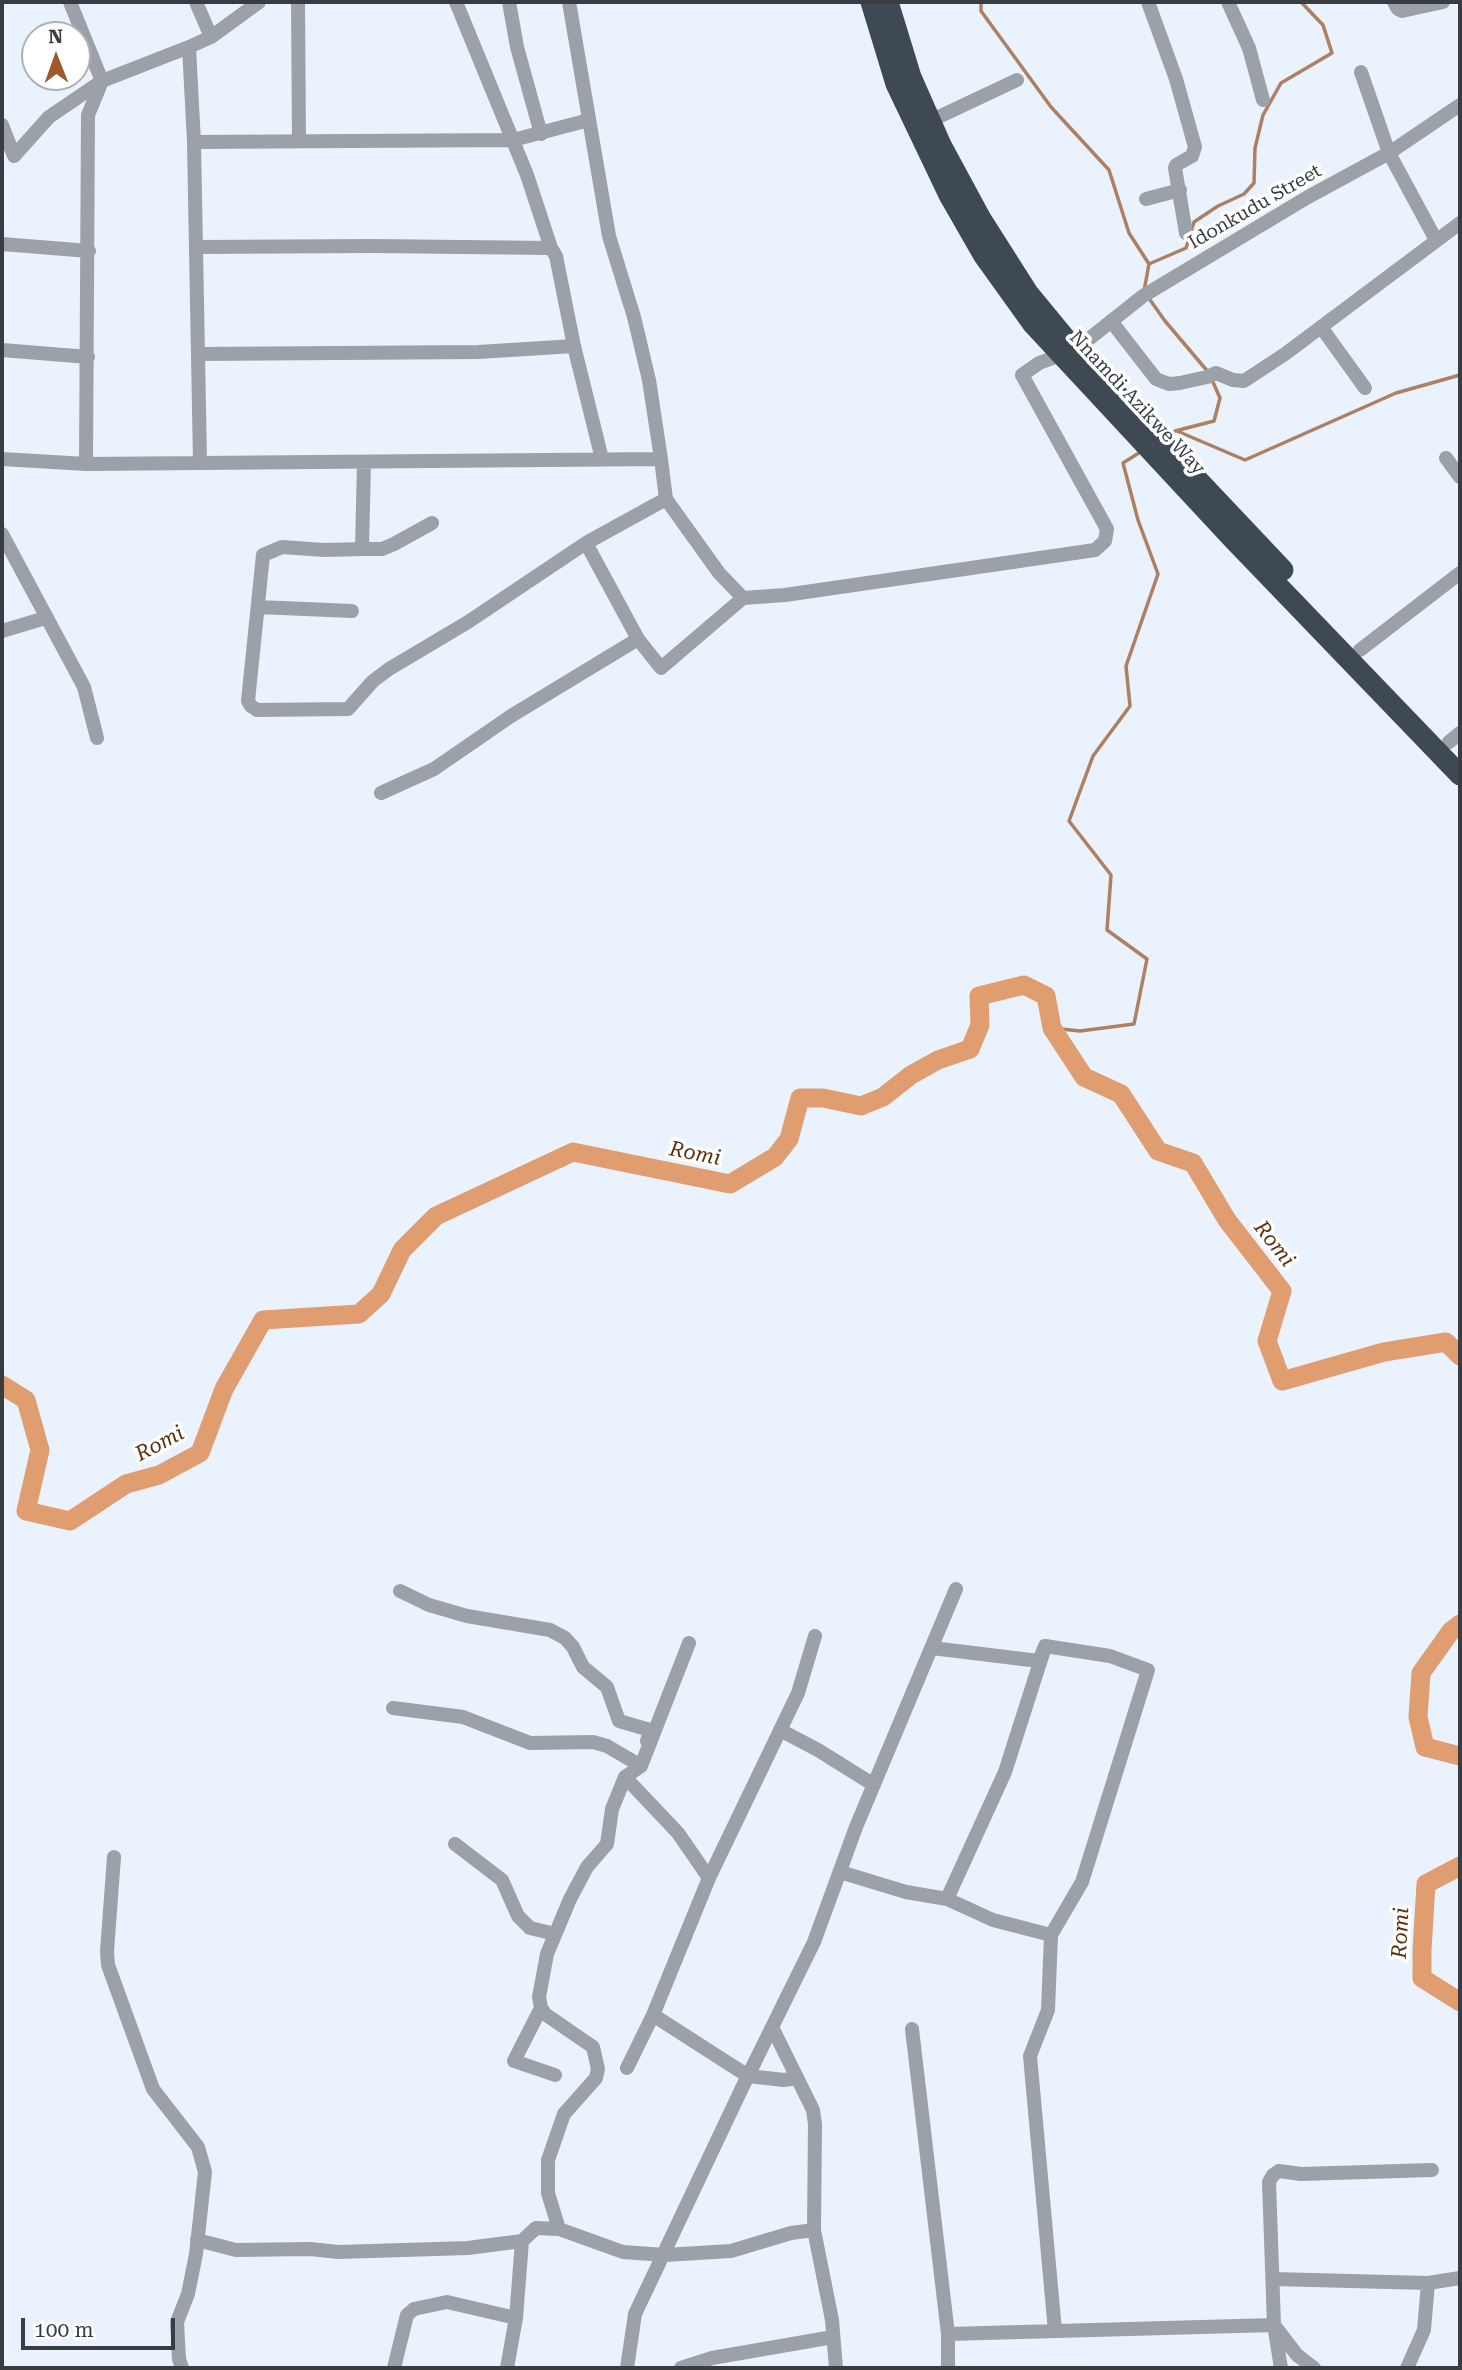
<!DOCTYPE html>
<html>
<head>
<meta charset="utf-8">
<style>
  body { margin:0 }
  #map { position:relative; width:1462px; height:2370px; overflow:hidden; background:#e9f2fd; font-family:"Roboto Serif",serif }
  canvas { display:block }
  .frame { position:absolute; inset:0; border:4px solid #383d42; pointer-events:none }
  .north { position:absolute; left:21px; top:21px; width:70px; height:70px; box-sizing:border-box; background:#fff; border:2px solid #afb1b3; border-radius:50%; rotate:359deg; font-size:19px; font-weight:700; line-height:28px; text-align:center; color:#383d42 }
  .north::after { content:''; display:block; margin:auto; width:24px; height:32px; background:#9c5a28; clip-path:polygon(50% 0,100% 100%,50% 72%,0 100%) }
  .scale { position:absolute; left:21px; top:2318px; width:154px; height:32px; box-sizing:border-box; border:4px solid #383d42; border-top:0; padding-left:9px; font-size:21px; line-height:24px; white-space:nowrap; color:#383d42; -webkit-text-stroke:5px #fff; paint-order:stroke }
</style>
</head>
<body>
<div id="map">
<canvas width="1462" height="2370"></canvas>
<div class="frame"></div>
<div class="north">N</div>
<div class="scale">100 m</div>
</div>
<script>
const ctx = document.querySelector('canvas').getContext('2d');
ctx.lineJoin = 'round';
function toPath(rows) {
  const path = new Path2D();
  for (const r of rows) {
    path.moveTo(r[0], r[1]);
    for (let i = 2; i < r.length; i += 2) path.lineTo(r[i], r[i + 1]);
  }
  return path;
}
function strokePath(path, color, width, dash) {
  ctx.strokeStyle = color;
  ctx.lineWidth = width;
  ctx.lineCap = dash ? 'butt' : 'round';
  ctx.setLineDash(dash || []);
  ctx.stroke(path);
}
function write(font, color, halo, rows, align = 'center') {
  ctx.font = font + ' "Roboto Serif",serif';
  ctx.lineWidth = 7;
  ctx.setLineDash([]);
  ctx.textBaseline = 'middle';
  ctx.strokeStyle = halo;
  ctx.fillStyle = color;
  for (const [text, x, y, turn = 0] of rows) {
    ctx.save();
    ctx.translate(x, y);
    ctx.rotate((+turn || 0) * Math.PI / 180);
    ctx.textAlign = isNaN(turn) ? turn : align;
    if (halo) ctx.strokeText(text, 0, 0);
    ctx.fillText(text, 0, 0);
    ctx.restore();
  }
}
strokePath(toPath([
  [981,2,981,11,1051,107,1109,170,1129,233,1149,264],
  [1144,291,1149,264,1186,248,1194,222,1218,206,1244,194,1254,183,1255,148,1263,115,1281,83,1332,53,1323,25,1301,2],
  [1148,297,1165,321,1209,373],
  [1177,431,1245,460,1396,393,1460,375],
  [1166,436,1175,431,1214,421,1220,398,1212,380],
  [1052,1028,1080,1031,1134,1024,1147,959,1107,930,1111,875,1069,821,1093,756,1130,706,1126,666,1158,574,1138,520,1123,463,1142,451]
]), '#ae8062', 3.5);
strokePath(toPath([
  [2,1385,26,1400,40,1450,26,1511,70,1521,126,1484,159,1475,200,1453,224,1389,263,1320,359,1314,381,1294,402,1250,436,1216,573,1152,730,1184,775,1157,789,1139,800,1098,823,1098,861,1106,883,1097,911,1075,938,1060,970,1049,980,1025,979,996,1024,985,1046,996,1052,1028,1084,1077,1121,1094,1158,1151,1193,1163,1227,1220,1282,1291,1267,1341,1282,1381,1384,1352,1446,1342,1460,1356],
  [1460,1624,1451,1631,1421,1673,1418,1717,1425,1747,1460,1756],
  [1460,1866,1426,1884,1422,1950,1422,1978,1460,2002]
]), '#e09d70', 19);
strokePath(toPath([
  [70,2,102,81,88,115,86,464],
  [196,2,211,37],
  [298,2,299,141],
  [456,2,527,175,551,248,556,256,574,346,602,459],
  [509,2,517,47,541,134],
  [569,2,609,236,634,317,649,380,661,459],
  [1148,2,1176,79,1195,147,1192,156,1176,165,1175,168,1186,233],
  [1228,2,1249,48,1263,100],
  [1394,2,1398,9,1402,11,1443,2],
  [1361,72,1389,153,1436,240],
  [930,121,1017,80],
  [2,125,14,156,49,117,102,81,189,47],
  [194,142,513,140,589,120],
  [1146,199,1180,190],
  [2,244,89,251],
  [196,247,373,246,551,248],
  [1111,321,1156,379,1169,384,1180,383,1207,377,1216,373,1233,380,1244,381,1285,354,1460,223],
  [1321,327,1365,388],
  [2,350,88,357],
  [1075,350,1143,296,1308,197,1389,153,1460,105],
  [198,354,478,352,574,346],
  [1446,458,1460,477],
  [2,459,86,464,661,459,666,499,719,573,743,598,785,595,1095,550,1105,541,1107,529,1022,375,1039,363,1061,355],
  [200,462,194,142,189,47,211,37,259,2],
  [364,462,362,549,324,550,282,547,263,555,248,701,251,706,257,710,348,709,373,681,389,669,468,622,586,543,666,499],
  [2,534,84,687,97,738],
  [586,543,638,639],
  [362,549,382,549,394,544,432,523],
  [258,607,352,611],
  [2,631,42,619,44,614],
  [1360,650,1460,573],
  [1449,742,1460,733],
  [381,793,434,769,511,716,638,639,661,668,743,598],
  [400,1591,429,1605,467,1616,550,1630,565,1638,573,1647,583,1667,607,1687,619,1721,650,1730,647,1741],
  [932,1648,1039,1661,1045,1646,1110,1656,1148,1670,1082,1882,1051,1935,1048,2010,1030,2056,1055,2331],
  [393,1708,463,1717,530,1743,593,1742,607,1746,641,1766],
  [780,1730,818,1750,874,1785],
  [625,1777,678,1833,709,1878],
  [455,1844,502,1880,518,1916,530,1928,555,1934],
  [114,1857,107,1951,108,1965,153,2089,198,2147,205,2172,196,2254,188,2294,177,2322,179,2359,182,2368],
  [840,1872,906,1892,947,1899,993,1920,1051,1935],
  [947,1899,1005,1772,1043,1653],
  [541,2008,514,2061,555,2075],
  [653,2015,748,2076,784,2080,797,2078],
  [772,2027,813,2110,815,2124,814,2230],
  [912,2029,948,2334,948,2368],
  [627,2068,653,2015,709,1878,798,1693,815,1636],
  [559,2229,548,2193,548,2160,564,2114,596,2078,598,2069,593,2047,545,2014,541,2008,539,1997,547,1954,570,1899,587,1867,607,1844,612,1809,625,1777,641,1766,689,1643],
  [197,2240,236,2250,310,2249,338,2252,468,2248,522,2241],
  [1273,2279,1428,2283,1460,2278],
  [948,2334,1274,2325,1297,2355,1314,2368],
  [394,2368,407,2315,414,2309,447,2302,516,2318],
  [507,2368,516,2318,522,2241,536,2228,559,2229,623,2252,665,2255,731,2251,791,2233,814,2230,832,2320,836,2368],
  [627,2368,635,2314,742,2088,814,1942,856,1827,956,1589],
  [681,2368,712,2358,833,2337],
  [1281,2368,1274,2325,1269,2182,1273,2175,1279,2171,1301,2174,1432,2170],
  [1407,2368,1424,2330,1428,2283]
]), '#9ca1a7', 14);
strokePath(toPath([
  [871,2,896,84,949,195,984,256,1032,323,1232,538,1460,775],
  [888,2,911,77,941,145,981,219,1028,293,1075,350,1283,570]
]), '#3f4954', 21);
write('19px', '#383d42', '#fff', [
  ["Idonkudu Street",1255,207,-30],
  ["Nnamdi Azikwe Way",1137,403,47]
]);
write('italic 21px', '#5b300d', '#fff', [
  ["Romi",695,1154,11],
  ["Romi",1274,1244,52],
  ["Romi",160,1444,-28],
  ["Romi",1401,1933,-87]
]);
</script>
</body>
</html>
